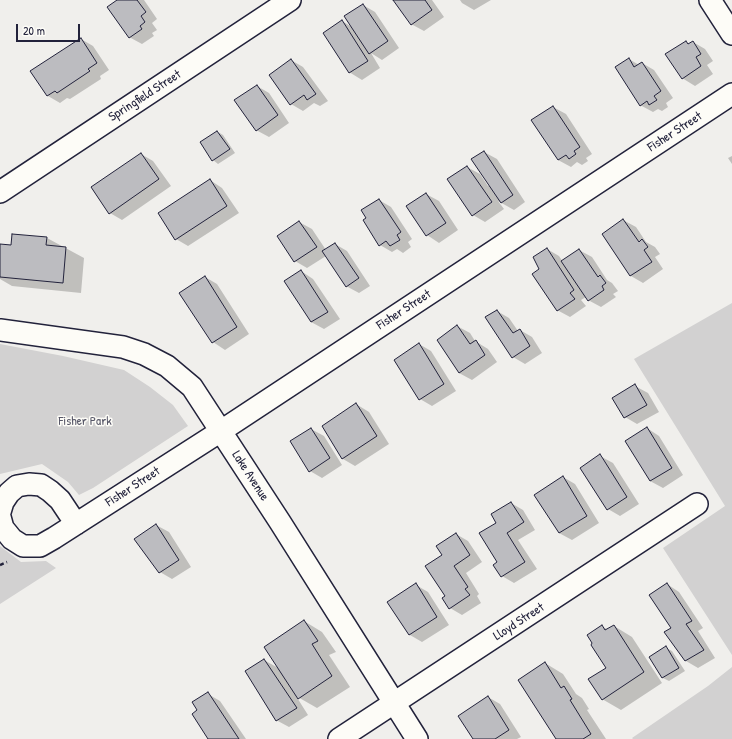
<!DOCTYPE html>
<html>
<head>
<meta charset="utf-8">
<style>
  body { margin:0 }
  #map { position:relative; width:732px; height:739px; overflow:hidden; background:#f0efec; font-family:"Patrick Hand",sans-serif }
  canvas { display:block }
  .scale { position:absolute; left:16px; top:24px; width:64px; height:18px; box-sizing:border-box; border:2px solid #22223b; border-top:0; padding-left:5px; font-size:12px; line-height:14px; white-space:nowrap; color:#22223b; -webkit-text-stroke:3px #fdfcf7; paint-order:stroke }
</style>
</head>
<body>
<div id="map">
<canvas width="732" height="739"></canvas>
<div class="scale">20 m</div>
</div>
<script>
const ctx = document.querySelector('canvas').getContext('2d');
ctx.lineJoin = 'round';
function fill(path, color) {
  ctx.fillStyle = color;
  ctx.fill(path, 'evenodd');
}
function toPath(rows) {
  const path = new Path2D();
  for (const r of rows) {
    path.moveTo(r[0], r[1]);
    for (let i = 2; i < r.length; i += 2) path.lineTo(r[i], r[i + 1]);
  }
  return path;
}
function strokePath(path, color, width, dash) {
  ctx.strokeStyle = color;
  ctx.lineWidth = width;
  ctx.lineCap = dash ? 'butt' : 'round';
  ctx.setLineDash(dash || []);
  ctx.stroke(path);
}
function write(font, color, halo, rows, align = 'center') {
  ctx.font = font + ' "Patrick Hand",sans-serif';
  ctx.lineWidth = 3;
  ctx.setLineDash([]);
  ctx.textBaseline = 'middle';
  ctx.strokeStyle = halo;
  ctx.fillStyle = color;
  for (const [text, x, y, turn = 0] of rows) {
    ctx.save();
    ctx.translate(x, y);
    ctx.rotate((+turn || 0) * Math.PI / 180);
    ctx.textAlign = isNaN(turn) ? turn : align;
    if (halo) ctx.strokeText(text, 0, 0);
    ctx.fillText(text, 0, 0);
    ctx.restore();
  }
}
fill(toPath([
  [732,303,732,655,663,548,725,506,634,359],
  [0,344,63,356,124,370,150,387,173,405,188,426,93,488,79,495,68,482,42,464,0,474],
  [0,546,21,562,46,561,56,568,0,604],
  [732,667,732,739,633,739,632,738,708,686]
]), '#d2d1d1');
fill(toPath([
  [118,0,144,0,157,19,152,23,157,30,152,33,154,36,142,44,129,37],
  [395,0,432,0,444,17,424,31,411,24],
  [460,0,491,0,474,10,462,3],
  [363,5,375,12,399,48,382,60,371,53,380,68,362,80,349,72,342,21,352,27],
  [81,39,93,46,109,70,100,76,101,79,70,99,67,98,60,103,48,96,32,72],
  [686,42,690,44,693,42,705,49,713,61,707,65,713,74,695,86,682,78],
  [629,59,639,65,642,63,654,70,673,98,666,103,668,107,662,111,658,109,653,112,640,105],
  [291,60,303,67,328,101,320,106,314,103,303,111,291,104],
  [257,86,269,93,289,123,269,137,256,130],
  [553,107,566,114,592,154,586,158,588,161,582,165,577,162,571,167,558,160],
  [218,132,223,135,235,153,218,164,213,160],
  [484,152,497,159,525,202,514,210,498,201,504,209,485,222,473,215,467,167,480,174,488,186,490,185],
  [141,154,153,161,171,186,122,220,110,213],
  [732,156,732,164,728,158],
  [210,180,222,188,239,213,188,246,176,239],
  [426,194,439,201,458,230,439,243,427,235],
  [379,200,391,207,412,239,408,242,411,247,403,253,397,249,392,252,380,245,368,218],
  [623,220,636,227,646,242,655,247,660,254,655,257,663,269,643,283,631,276,603,234],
  [299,222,312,229,326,250,335,244,347,251,370,286,359,293,346,286,326,256,307,268,295,261],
  [47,238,84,258,81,293,12,286,0,279,0,245,12,246],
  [547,249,559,256,563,262,579,250,592,257,607,280,612,283,618,291,613,294,616,297,601,307,588,300,586,297,581,300,586,306,570,317,557,310,540,269],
  [301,271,313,279,340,319,324,329,311,322],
  [205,277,217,284,249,334,225,350,213,342],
  [497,311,509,318,518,331,520,330,532,337,542,353,525,364,513,357],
  [457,326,470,333,475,341,488,349,497,362,472,380,459,373],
  [419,344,431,351,456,391,432,406,420,399],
  [635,386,648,393,659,412,637,424,625,417],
  [356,404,369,412,389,444,355,466,343,459,323,426],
  [647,428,659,436,683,475,663,488,650,481],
  [311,429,324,436,342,465,322,478,310,471],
  [600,456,613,463,639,504,620,516,608,509],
  [563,477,575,484,599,523,572,540,559,533],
  [511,503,523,510,535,530,518,540,537,569,514,583,502,576,498,563,497,523],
  [156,525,169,532,191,567,172,579,160,572],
  [456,534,468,541,482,562,466,573,479,594,477,596,481,603,462,615,450,608,446,597,443,556],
  [667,584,679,592,703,628,698,631,715,658,698,668,686,661,666,632,672,628],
  [416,585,428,592,449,625,422,642,410,635,389,602],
  [304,621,322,632,336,652,329,655,350,687,317,708,296,696,308,715,289,727,276,720,264,660,280,669],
  [602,626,608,630,614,626,632,637,662,683,621,710,602,699,607,668],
  [666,648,672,651,685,671,669,681,663,678,650,658],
  [545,663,563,674,576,694,582,698,589,709,587,710,606,739,557,739],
  [208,694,220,701,246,739,209,739,199,711],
  [488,697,500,704,521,737,517,739,474,739]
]), '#0003');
const building = toPath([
  [117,0,137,0,146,12,141,16,145,22,140,26,142,29,129,38,107,7,117,0],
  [393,0,425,0,432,10,411,25,393,0],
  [363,4,388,41,369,54,344,16,363,4],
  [342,20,368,61,349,73,323,33,342,20],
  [81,38,97,63,88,69,90,71,57,93,55,91,47,96,30,71,81,38],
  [686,41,688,44,693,41,701,54,696,57,701,66,682,79,665,54,686,41],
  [629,58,634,67,642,62,661,91,654,96,657,100,649,105,647,101,640,106,615,67,629,58],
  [291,59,316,94,307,100,304,95,290,105,269,75,291,59],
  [257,85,278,115,256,131,234,100,257,85],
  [553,106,580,147,574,151,576,154,569,159,566,155,558,160,531,120,553,106],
  [217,131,230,149,212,161,200,142,217,131],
  [484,151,513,195,501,203,471,159,484,151],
  [141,153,159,179,109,214,91,187,141,153],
  [467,166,492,202,472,216,447,179,467,166],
  [210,179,227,206,175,240,158,213,210,179],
  [426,193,446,223,426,236,406,206,426,193],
  [379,199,401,232,397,235,400,240,390,246,386,241,379,246,363,220,366,218,361,210,379,199],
  [623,219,639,242,642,239,648,247,644,250,652,262,630,276,602,234,623,219],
  [299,221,317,247,294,262,277,236,299,221],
  [12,234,47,237,46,245,66,247,63,283,0,277,0,244,11,245,12,234],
  [335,243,359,278,346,287,322,251,335,243],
  [547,248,574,290,570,293,575,299,557,311,532,274,539,269,533,257,547,248],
  [579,249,598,277,600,275,606,283,602,286,604,290,588,301,561,261,579,249],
  [301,270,328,312,311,322,284,281,301,270],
  [205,276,237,327,212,343,179,293,205,276],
  [497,310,513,333,520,329,530,346,512,358,485,317,497,310],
  [457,325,470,344,476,340,485,355,459,373,437,340,457,325],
  [419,343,444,384,419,400,394,360,419,343],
  [635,384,647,405,624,418,612,398,635,384],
  [356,403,377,436,342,459,322,426,356,403],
  [647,427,672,468,650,481,625,441,647,427],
  [311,428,330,458,309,472,290,441,311,428],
  [600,454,627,497,607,510,580,468,600,454],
  [563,476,587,516,559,533,534,495,563,476],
  [511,502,524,522,507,533,525,562,501,577,493,565,497,562,479,533,496,523,491,514,511,502],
  [156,524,179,560,159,573,134,539,156,524],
  [456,533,470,555,454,566,468,587,465,589,470,595,449,609,442,598,445,596,425,566,442,555,436,546,456,533],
  [416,583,437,617,409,635,387,602,416,583],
  [667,583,692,621,686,624,704,650,685,661,664,632,671,628,649,595,667,583],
  [304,620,318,641,312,644,332,676,298,699,264,647,304,620],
  [602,625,605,630,614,625,644,672,602,700,588,679,606,668,591,645,592,643,587,635,602,625],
  [666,646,679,668,662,678,649,657,666,646],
  [264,659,297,708,276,721,245,671,264,659],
  [545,662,561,688,564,686,572,699,570,700,591,734,583,739,556,739,518,680,545,662],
  [208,692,239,739,208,739,192,714,197,710,192,702,208,692],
  [488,696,509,730,495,739,473,739,458,716,488,696]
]);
fill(building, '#bcbcc0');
strokePath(building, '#22223b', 1);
const street = toPath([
  [710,0,732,34],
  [0,192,290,0],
  [0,330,123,347,144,354,167,366,192,387,280,522,417,739],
  [0,512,3,502,9,493,17,486,29,484,41,485,50,491,60,500,76,524],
  [0,517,3,528,12,539,23,546,40,546,54,538,221,431,732,94],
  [339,739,697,504]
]);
strokePath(street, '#22223b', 24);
strokePath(toPath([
  [0,565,7,562]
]), '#22223b', 2.5, [4, 3]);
strokePath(street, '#fdfcf7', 21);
write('13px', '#22223b', '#fdfcf7', [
  ["Springfield Street",145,96,-33],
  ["Fisher Street",675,132,-33],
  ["Fisher Street",404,310,-33],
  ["Lake Avenue",250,476,57],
  ["Fisher Street",133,487,-33],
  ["Lloyd Street",519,622,-33]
]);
write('13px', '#575768', '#fdfcf7', [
  ["Fisher Park",85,422]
]);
</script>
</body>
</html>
